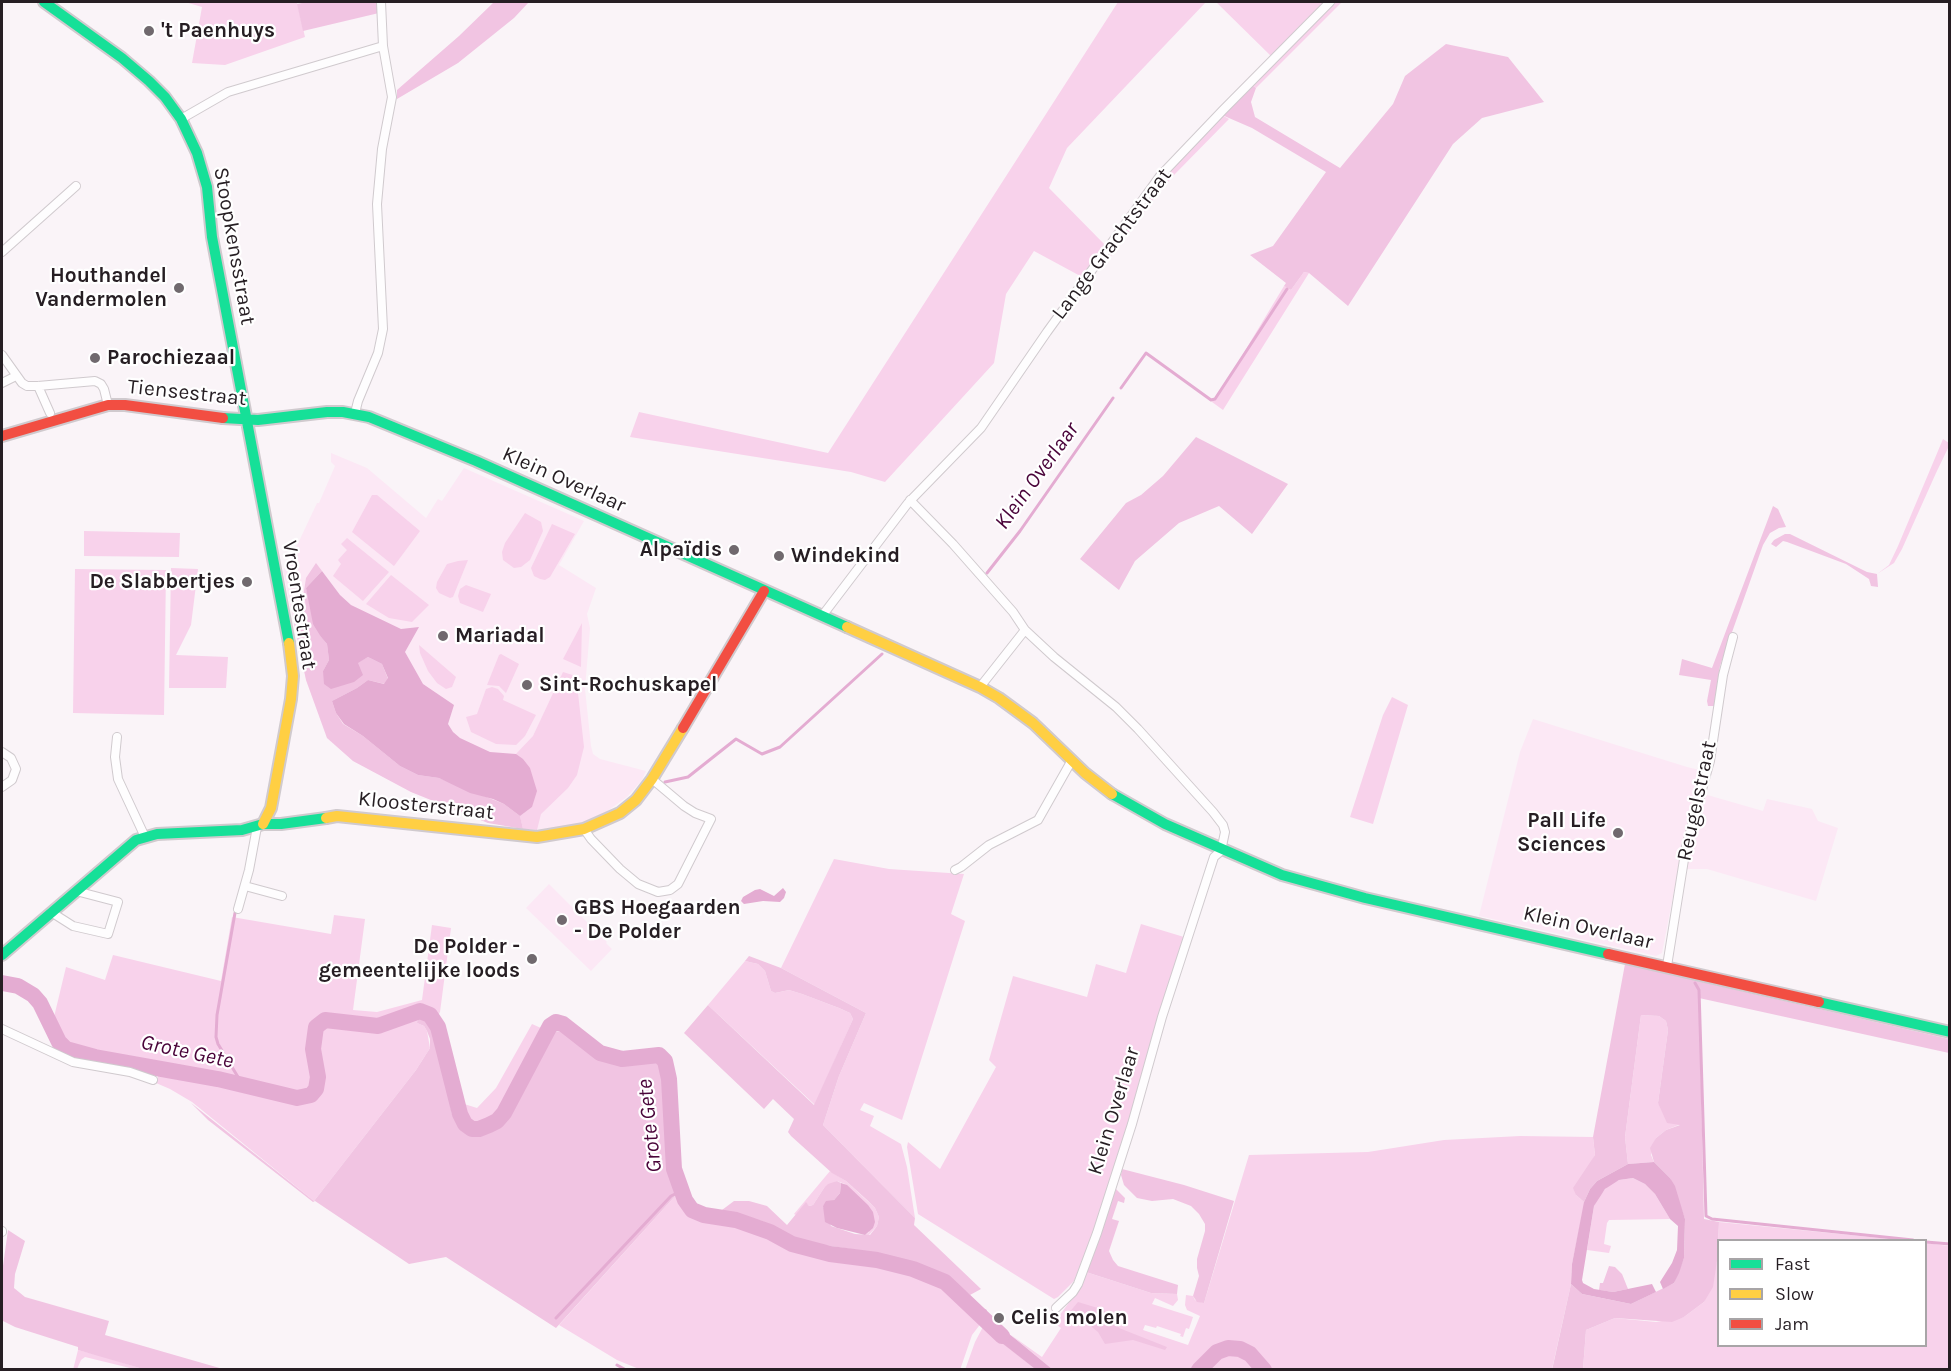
<!DOCTYPE html>
<html>
<head>
<meta charset="utf-8">
<style>
  body { margin:0 }
  #map { position:relative; width:1951px; height:1371px; overflow:hidden; background:#faf4f8; font-family:Karla,sans-serif }
  canvas { display:block }
  .frame { position:absolute; inset:0; border:3px solid #261e23; pointer-events:none }
  .legend { position:absolute; left:1717px; top:1239px; width:210px; height:108px; box-sizing:border-box; background:#fff; border:2px solid #a8a5a7; margin:0; padding:8px 10px; list-style:none; font-size:18px; color:#261e23 }
  .legend li { display:flex; align-items:center; gap:12px; height:30px }
  .legend b { width:30px; border:2px solid #a8a5a7 }
</style>
</head>
<body>
<div id="map">
<canvas width="1951" height="1371"></canvas>
<div class="frame"></div>
<ul class="legend">
<li><b style="height:8px;background:#16e098"></b>Fast</li>
<li><b style="height:8px;background:#ffcf43"></b>Slow</li>
<li><b style="height:8px;background:#f24e42"></b>Jam</li>
</ul>
</div>
<script>
const ctx = document.querySelector('canvas').getContext('2d');
ctx.lineJoin = 'round';
function fill(path, color) {
  ctx.fillStyle = color;
  ctx.fill(path, 'evenodd');
}
function toPath(rows) {
  const path = new Path2D();
  for (const r of rows) {
    path.moveTo(r[0], r[1]);
    for (let i = 2; i < r.length; i += 2) path.lineTo(r[i], r[i + 1]);
  }
  return path;
}
function strokePath(path, color, width, dash) {
  ctx.strokeStyle = color;
  ctx.lineWidth = width;
  ctx.lineCap = dash ? 'butt' : 'round';
  ctx.setLineDash(dash || []);
  ctx.stroke(path);
}
function write(font, color, halo, rows, align = 'center') {
  ctx.font = font + ' Karla,sans-serif';
  ctx.lineWidth = 4.5;
  ctx.setLineDash([]);
  ctx.textBaseline = 'middle';
  ctx.strokeStyle = halo;
  ctx.fillStyle = color;
  for (const [text, x, y, turn = 0] of rows) {
    ctx.save();
    ctx.translate(x, y);
    ctx.rotate((+turn || 0) * Math.PI / 180);
    ctx.textAlign = isNaN(turn) ? turn : align;
    if (halo) ctx.strokeText(text, 0, 0);
    ctx.fillText(text, 0, 0);
    ctx.restore();
  }
}
fill(toPath([
  [331,453,367,468,426,518,438,499,442,501,464,468,584,521,559,565,596,588,587,614,590,628,585,689,591,746,593,754,600,759,646,771,642,780,627,797,606,812,584,822,559,828,540,830,505,827,504,825,488,823,411,792,353,761,327,738,306,680,283,571,293,554,317,503,319,503,335,466,331,462],
  [1533,719,1687,767,1704,771,1683,845,1662,953,1656,956,1479,916,1520,752],
  [1704,794,1763,811,1767,799,1812,809,1818,821,1838,828,1816,901,1707,869,1686,869,1688,853],
  [549,884,607,942,606,943,612,949,591,971,526,908]
]), '#fce8f5');
fill(toPath([
  [185,2,297,2,305,37,225,65,192,63,202,7],
  [1118,2,1206,2,1067,148,1049,188,1107,247,1084,278,1034,251,1006,294,994,363,885,482,851,472,630,437,639,412,828,453],
  [1216,2,1327,2,1272,57],
  [1336,2,1342,2,1256,88,1252,85],
  [1222,115,1229,119,1174,175,1153,200,1111,256,1110,252,1169,171],
  [1304,272,1309,273,1223,410,1212,402,1237,364,1284,286,1291,290],
  [1943,439,1949,443,1949,446,1936,473,1902,549,1894,563,1877,574,1889,565,1898,546],
  [372,495,377,495,420,531,394,566,352,532],
  [525,513,541,522,543,531,530,560,521,567,514,568,503,560,502,552,505,543],
  [552,524,575,534,550,577,545,580,540,579,534,576,531,568],
  [84,531,180,533,179,557,84,556],
  [347,538,389,572,363,601,333,576,341,564,338,560,347,550,341,544],
  [468,560,453,597,450,598,439,593,436,588,437,582,447,564,458,561],
  [171,568,198,569,191,625,176,655,228,657,226,688,169,688],
  [75,569,166,570,164,715,73,713],
  [391,575,429,605,412,622,389,618,366,604],
  [466,585,491,594,483,612,460,603,458,596,460,589],
  [582,623,581,667,563,659],
  [419,645,456,677,452,687,446,689,437,683,428,671,420,653],
  [501,654,519,664,506,693,499,686,487,685,499,655],
  [563,672,579,677,578,693,584,747,577,775,568,788,541,814,537,830,523,829,520,816,532,807,516,754,533,736],
  [492,687,498,689,504,696,503,700,536,715,525,736,516,745,496,744,471,732,466,717,477,714,486,689],
  [1392,697,1408,705,1373,824,1350,817,1383,715],
  [834,859,889,869,964,874,951,914,965,921,902,1120,864,1103,860,1110,874,1116,870,1126,901,1144,907,1167,915,1218,823,1125,839,1076,866,1013,781,968],
  [334,915,365,919,353,1010,377,1012,422,1000,432,925,451,928,440,1012,438,1016,428,1009,421,1006,384,1021,325,1016,314,1021,308,1046,314,1085,310,1089,301,1092,72,1047,65,1042,58,1031,54,1017,66,967,105,980,113,955,221,981,232,917,331,934],
  [1141,924,1184,937,1120,1151,1087,1249,1074,1281,1058,1297,1054,1299,918,1214,907,1147,908,1142,940,1169,996,1067,989,1060,1013,976,1087,997,1096,964,1126,973],
  [745,961,758,964,765,971,771,991,775,993,789,990,802,994,839,1008,850,1013,853,1019,815,1105,708,1005],
  [1641,1015,1659,1016,1666,1021,1668,1030,1658,1103,1681,1124,1666,1130,1656,1138,1651,1155,1654,1162,1628,1164,1625,1137],
  [418,1016,417,1023,424,1026,427,1031,430,1048,416,1070,314,1201,192,1102,170,1089,156,1083,159,1073,213,1080,289,1100,310,1099,318,1094,321,1087,317,1045,318,1031,323,1026,330,1023,379,1029],
  [532,1024,541,1028,502,1105,494,1116,483,1124,475,1123,466,1115,461,1103,477,1108,496,1088],
  [1520,1136,1593,1137,1595,1155,1576,1195,1584,1202,1584,1206,1572,1264,1571,1284,1552,1369,1269,1369,1252,1350,1246,1347,1234,1345,1219,1347,1214,1349,1193,1369,1052,1369,1011,1335,1042,1357,1061,1328,1054,1323,1081,1286,1086,1272,1151,1293,1177,1294,1178,1300,1173,1306,1155,1298,1152,1304,1193,1317,1189,1329,1186,1328,1183,1337,1180,1336,1181,1334,1157,1326,1156,1328,1145,1325,1143,1330,1188,1345,1200,1316,1187,1310,1185,1305,1186,1295,1193,1296,1195,1300,1204,1303,1249,1155,1368,1152,1444,1140],
  [830,1171,846,1181,875,1208,879,1217,877,1226,869,1235,865,1235,869,1232,845,1184,837,1181,824,1188,813,1205,809,1206,806,1203,796,1215,794,1214],
  [1633,1178,1645,1184,1655,1194,1670,1219,1609,1220,1607,1223,1604,1244,1611,1246,1609,1253,1587,1250,1594,1206,1598,1197,1610,1184,1619,1180],
  [676,1195,688,1212,703,1219,725,1225,752,1228,776,1242,804,1252,873,1263,921,1275,947,1290,977,1320,982,1322,972,1335,960,1370,639,1369,617,1360,559,1325],
  [1719,1222,1901,1240,1718,1240,1718,1346,1926,1346,1926,1243,1949,1246,1949,1369,1583,1370,1586,1330,1615,1318,1656,1322,1684,1317,1704,1302,1717,1261],
  [985,1323,993,1330,994,1336,1035,1369,965,1370,975,1342],
  [78,1350,98,1355,143,1369,134,1369,85,1357,81,1360,77,1369,73,1370],
  [1229,1351,1247,1357,1259,1369,1204,1369,1221,1353]
]), '#f8d2eb');
fill(toPath([
  [307,2,378,2,379,13,303,31,297,4],
  [494,2,529,2,514,18,458,63,397,99,397,90,459,36],
  [1446,44,1508,57,1544,102,1482,118,1453,144,1348,306,1309,273,1304,272,1291,290,1284,286,1286,283,1250,255,1273,246,1326,172,1252,128,1222,115,1252,85,1256,88,1251,102,1255,117,1340,168,1393,104,1405,76],
  [1196,437,1288,484,1252,534,1219,506,1179,523,1135,561,1119,590,1080,559,1126,503,1141,495,1163,476],
  [1773,506,1778,509,1786,527,1779,528,1770,533,1763,545,1720,666,1714,706,1708,706,1707,701,1711,680,1679,675,1682,659,1712,668],
  [1785,534,1790,534,1867,572,1877,574,1878,587,1871,586,1869,579,1846,564,1787,542,1783,541,1776,547,1771,544,1774,540],
  [316,563,322,571,306,588,321,637,327,644,329,660,323,671,357,663,368,657,382,664,388,679,385,684,368,680,357,688,332,701,336,713,343,724,363,736,400,766,418,775,439,778,504,804,520,816,523,829,488,823,411,792,353,761,327,738,306,680,294,623,306,609,304,591,306,578],
  [749,956,781,968,866,1013,839,1076,823,1125,915,1218,914,1225,981,1289,970,1295,956,1283,938,1271,876,1253,799,1241,762,1221,718,1213,734,1201,749,1201,767,1206,787,1225,806,1202,809,1206,813,1205,824,1188,828,1184,837,1181,841,1183,840,1193,834,1200,823,1206,831,1226,855,1234,870,1235,877,1226,879,1217,875,1208,867,1200,846,1181,832,1173,791,1136,788,1132,794,1119,773,1099,764,1109,684,1033,708,1005,814,1105,853,1019,850,1013,839,1008,802,994,789,990,775,993,771,991,765,971,758,964,745,961],
  [1625,964,1949,1039,1949,1053,1699,998,1704,1219,1719,1222,1717,1261,1713,1287,1704,1302,1684,1317,1672,1322,1615,1318,1586,1330,1583,1369,1552,1370,1571,1284,1582,1294,1631,1304,1674,1283,1684,1258,1685,1219,1670,1178,1654,1162,1650,1148,1656,1138,1666,1130,1680,1125,1667,1123,1658,1103,1668,1030,1666,1021,1659,1016,1641,1015,1625,1137,1628,1164,1597,1181,1590,1189,1584,1202,1576,1195,1573,1188,1595,1155,1593,1137],
  [418,1016,427,1019,434,1027,452,1114,458,1125,471,1132,487,1132,499,1125,506,1118,551,1032,561,1031,599,1059,620,1062,660,1062,666,1113,666,1144,668,1163,676,1195,556,1328,446,1257,409,1264,315,1201,313,1202,208,1120,191,1103,314,1201,416,1070,430,1048,430,1039,427,1031,424,1026,417,1023],
  [1122,1169,1184,1185,1234,1201,1204,1303,1197,1302,1193,1296,1199,1276,1197,1268,1197,1259,1205,1231,1205,1224,1199,1214,1191,1206,1173,1199,1152,1201,1137,1198,1124,1185,1121,1175],
  [1116,1189,1125,1198,1124,1203,1118,1201,1112,1219,1119,1221,1109,1251,1113,1260,1118,1266,1178,1285,1177,1294,1151,1293,1086,1272],
  [8,1230,25,1241,15,1274,14,1288,25,1297,109,1321,105,1335,223,1369,143,1369,78,1350,78,1347,15,1327,3,1321,2,1273],
  [1609,1266,1615,1267,1622,1274,1628,1289,1613,1292,1599,1290,1600,1283,1603,1283],
  [1078,1302,1101,1309,1112,1316,1119,1328,1167,1347,1165,1350,1133,1340,1105,1344,1098,1332,1087,1323,1079,1317,1068,1314]
]), '#f1c4e2');
fill(toPath([
  [322,571,340,595,351,605,401,629,419,627,405,652,423,684,454,705,448,724,453,732,460,738,490,752,516,754,523,759,530,768,537,791,532,807,520,816,504,804,493,799,470,793,439,778,418,775,400,766,363,736,344,724,336,713,332,701,357,688,368,680,384,684,388,678,382,664,368,657,358,663,363,675,354,682,331,689,324,684,323,671,329,660,327,644,321,637,313,624,306,588],
  [783,888,786,892,784,898,780,902,763,901,744,904,741,901,743,897,755,890,760,889,774,896],
  [1654,1162,1670,1178,1675,1186,1685,1219,1684,1258,1679,1273,1674,1283,1663,1289,1660,1282,1672,1263,1677,1250,1678,1226,1670,1219,1655,1194,1645,1184,1633,1178,1619,1180,1605,1189,1594,1206,1582,1280,1583,1283,1594,1289,1613,1292,1652,1284,1656,1292,1631,1304,1582,1294,1571,1284,1572,1264,1584,1202,1590,1189,1597,1181,1628,1164],
  [841,1183,847,1185,868,1205,873,1212,875,1222,873,1228,865,1235,837,1228,825,1222,823,1206,826,1201,834,1200,840,1193],
  [956,1283,982,1308,987,1310,984,1313,986,1315,982,1322,977,1320,947,1290],
  [989,1318,1018,1341,1052,1369,1035,1369,993,1336,994,1335,993,1330,985,1323]
]), '#e4acd2');
strokePath(toPath([
  [1121,388,1146,353,1211,400,1215,399,1287,289],
  [987,573,1020,531,1113,398],
  [665,782,688,777,736,739,762,754,780,747,882,654],
  [235,913,217,1015,216,1037,218,1044,238,1077,240,1084],
  [1695,983,1699,990,1706,1216,1712,1219,1913,1240],
  [1926,1242,1950,1244],
  [556,1318,671,1196,681,1191],
  [617,1365,626,1370]
]), '#e4acd2', 3);
strokePath(toPath([
  [2,983,18,986,33,995,40,1003,59,1042,66,1049,95,1057,218,1079,297,1098,311,1095,316,1089,318,1077,313,1049,316,1027,325,1020,378,1026,420,1011,430,1015,438,1027,460,1114,465,1124,472,1129,479,1129,489,1125,497,1121,504,1113,550,1026,556,1022,563,1024,600,1053,622,1059,659,1055,665,1061,669,1079,674,1169,685,1200,692,1210,704,1215,736,1220,770,1232,792,1244,830,1254,877,1260,913,1269,945,1282,1002,1336],
  [1199,1370,1217,1352,1228,1348,1240,1349,1250,1354,1264,1370]
]), '#e4acd2', 16);
const street = toPath([
  [181,119,228,92,383,46],
  [2,252,76,186],
  [2,355,22,383,27,386,38,386,95,381,101,384,104,389,108,405],
  [2,383,16,376],
  [38,386,50,413],
  [355,413,358,401,378,353,383,329,377,204,382,149,392,97,383,46,381,2],
  [910,500,953,544,1013,612,1025,630,980,687],
  [822,616,908,503,981,428,1047,332,1160,176,1223,110,1330,2],
  [1025,630,1054,657,1116,707,1138,729,1213,812,1223,825,1225,832,1221,851,1214,857,1162,1017,1132,1124,1097,1233,1078,1284,1073,1292,1056,1308],
  [117,737,115,757,118,779,145,837],
  [2,752,11,758,16,769,12,780,2,787],
  [584,829,591,839,620,869,638,884,658,892,670,890,678,884,711,819,695,813,684,806,652,779],
  [955,870,961,867,989,845,1038,820,1072,760],
  [245,886,282,896],
  [238,909,249,870,257,827],
  [51,912,73,926,108,934,118,902,76,891],
  [1667,966,1686,847,1710,761,1723,675,1733,637],
  [2,1029,73,1062,130,1072,153,1080],
  [2,1231,2,1232]
]);
const fast = toPath([
  [44,2,122,58,149,81,165,97,181,119,197,153,207,187,212,237,289,643],
  [223,418,258,420,327,412,343,412,369,417,476,461,847,627],
  [1112,794,1165,824,1282,875,1365,898,1608,954],
  [2,955,136,840,157,834,242,830,263,824,281,824,326,818],
  [1819,1002,1950,1032]
]);
const slow = toPath([
  [847,627,980,687,999,698,1033,723,1085,773,1112,794],
  [326,818,337,816,537,837,584,829,620,813,636,800,652,779,683,728],
  [263,824,271,808,291,699,293,676,289,643]
]);
const jam = toPath([
  [2,436,108,405,125,405,223,418],
  [683,728,764,591],
  [1608,954,1819,1002]
]);
strokePath(street, '#d0cace', 10);
strokePath(fast, '#d0cace', 14);
strokePath(slow, '#d0cace', 14);
strokePath(jam, '#d0cace', 14);
strokePath(street, '#fefdfe', 8);
strokePath(fast, '#16e098', 10);
strokePath(slow, '#ffcf43', 10);
strokePath(jam, '#f24e42', 10);
for (const [x, y, r, color] of [
  [149,31,6,"#70696e"],
  [179,288,6,"#70696e"],
  [95,358,6,"#70696e"],
  [734,550,6,"#70696e"],
  [779,556,6,"#70696e"],
  [247,582,6,"#70696e"],
  [443,636,6,"#70696e"],
  [527,685,6,"#70696e"],
  [1618,833,6,"#70696e"],
  [562,920,6,"#70696e"],
  [532,959,6,"#70696e"],
  [999,1318,6,"#70696e"]
]) {
  const dot = new Path2D();
  dot.arc(x, y, r, 0, 2 * Math.PI);
  ctx.fillStyle = color;
  ctx.fill(dot);
  strokePath(dot, '#fff', 2);
}
write('bold 21px', '#261e23', '#fff', [
  ["'t Paenhuys",161,31],
  ["Houthandel",167,276,"right"],
  ["Vandermolen",167,300,"right"],
  ["Parochiezaal",107,358],
  ["Alpaïdis",722,550,"right"],
  ["Windekind",791,556],
  ["De Slabbertjes",235,582,"right"],
  ["Mariadal",455,636],
  ["Sint-Rochuskapel",539,685],
  ["Pall Life",1606,821,"right"],
  ["Sciences",1606,845,"right"],
  ["GBS Hoegaarden",574,908],
  ["- De Polder",574,932],
  ["De Polder -",520,947,"right"],
  ["gemeentelijke loods",520,971,"right"],
  ["Celis molen",1011,1318]
], 'left');
write('21px', '#261e23', '#fff', [
  ["Lange Grachtstraat",1112,244,-53],
  ["Stoopkensstraat",234,246,80],
  ["Tiensestraat",187,393,6],
  ["Klein Overlaar",564,480,24],
  ["Vroentestraat",299,605,81],
  ["Reugelstraat",1697,801,-78],
  ["Kloosterstraat",426,806,6],
  ["Klein Overlaar",1588,928,13],
  ["Klein Overlaar",1114,1111,-73]
]);
write('italic 22px', '#4a043a', '#fff', [
  ["Klein Overlaar",1037,476,-54],
  ["Grote Gete",187,1052,12],
  ["Grote Gete",650,1126,-96]
]);
</script>
</body>
</html>
